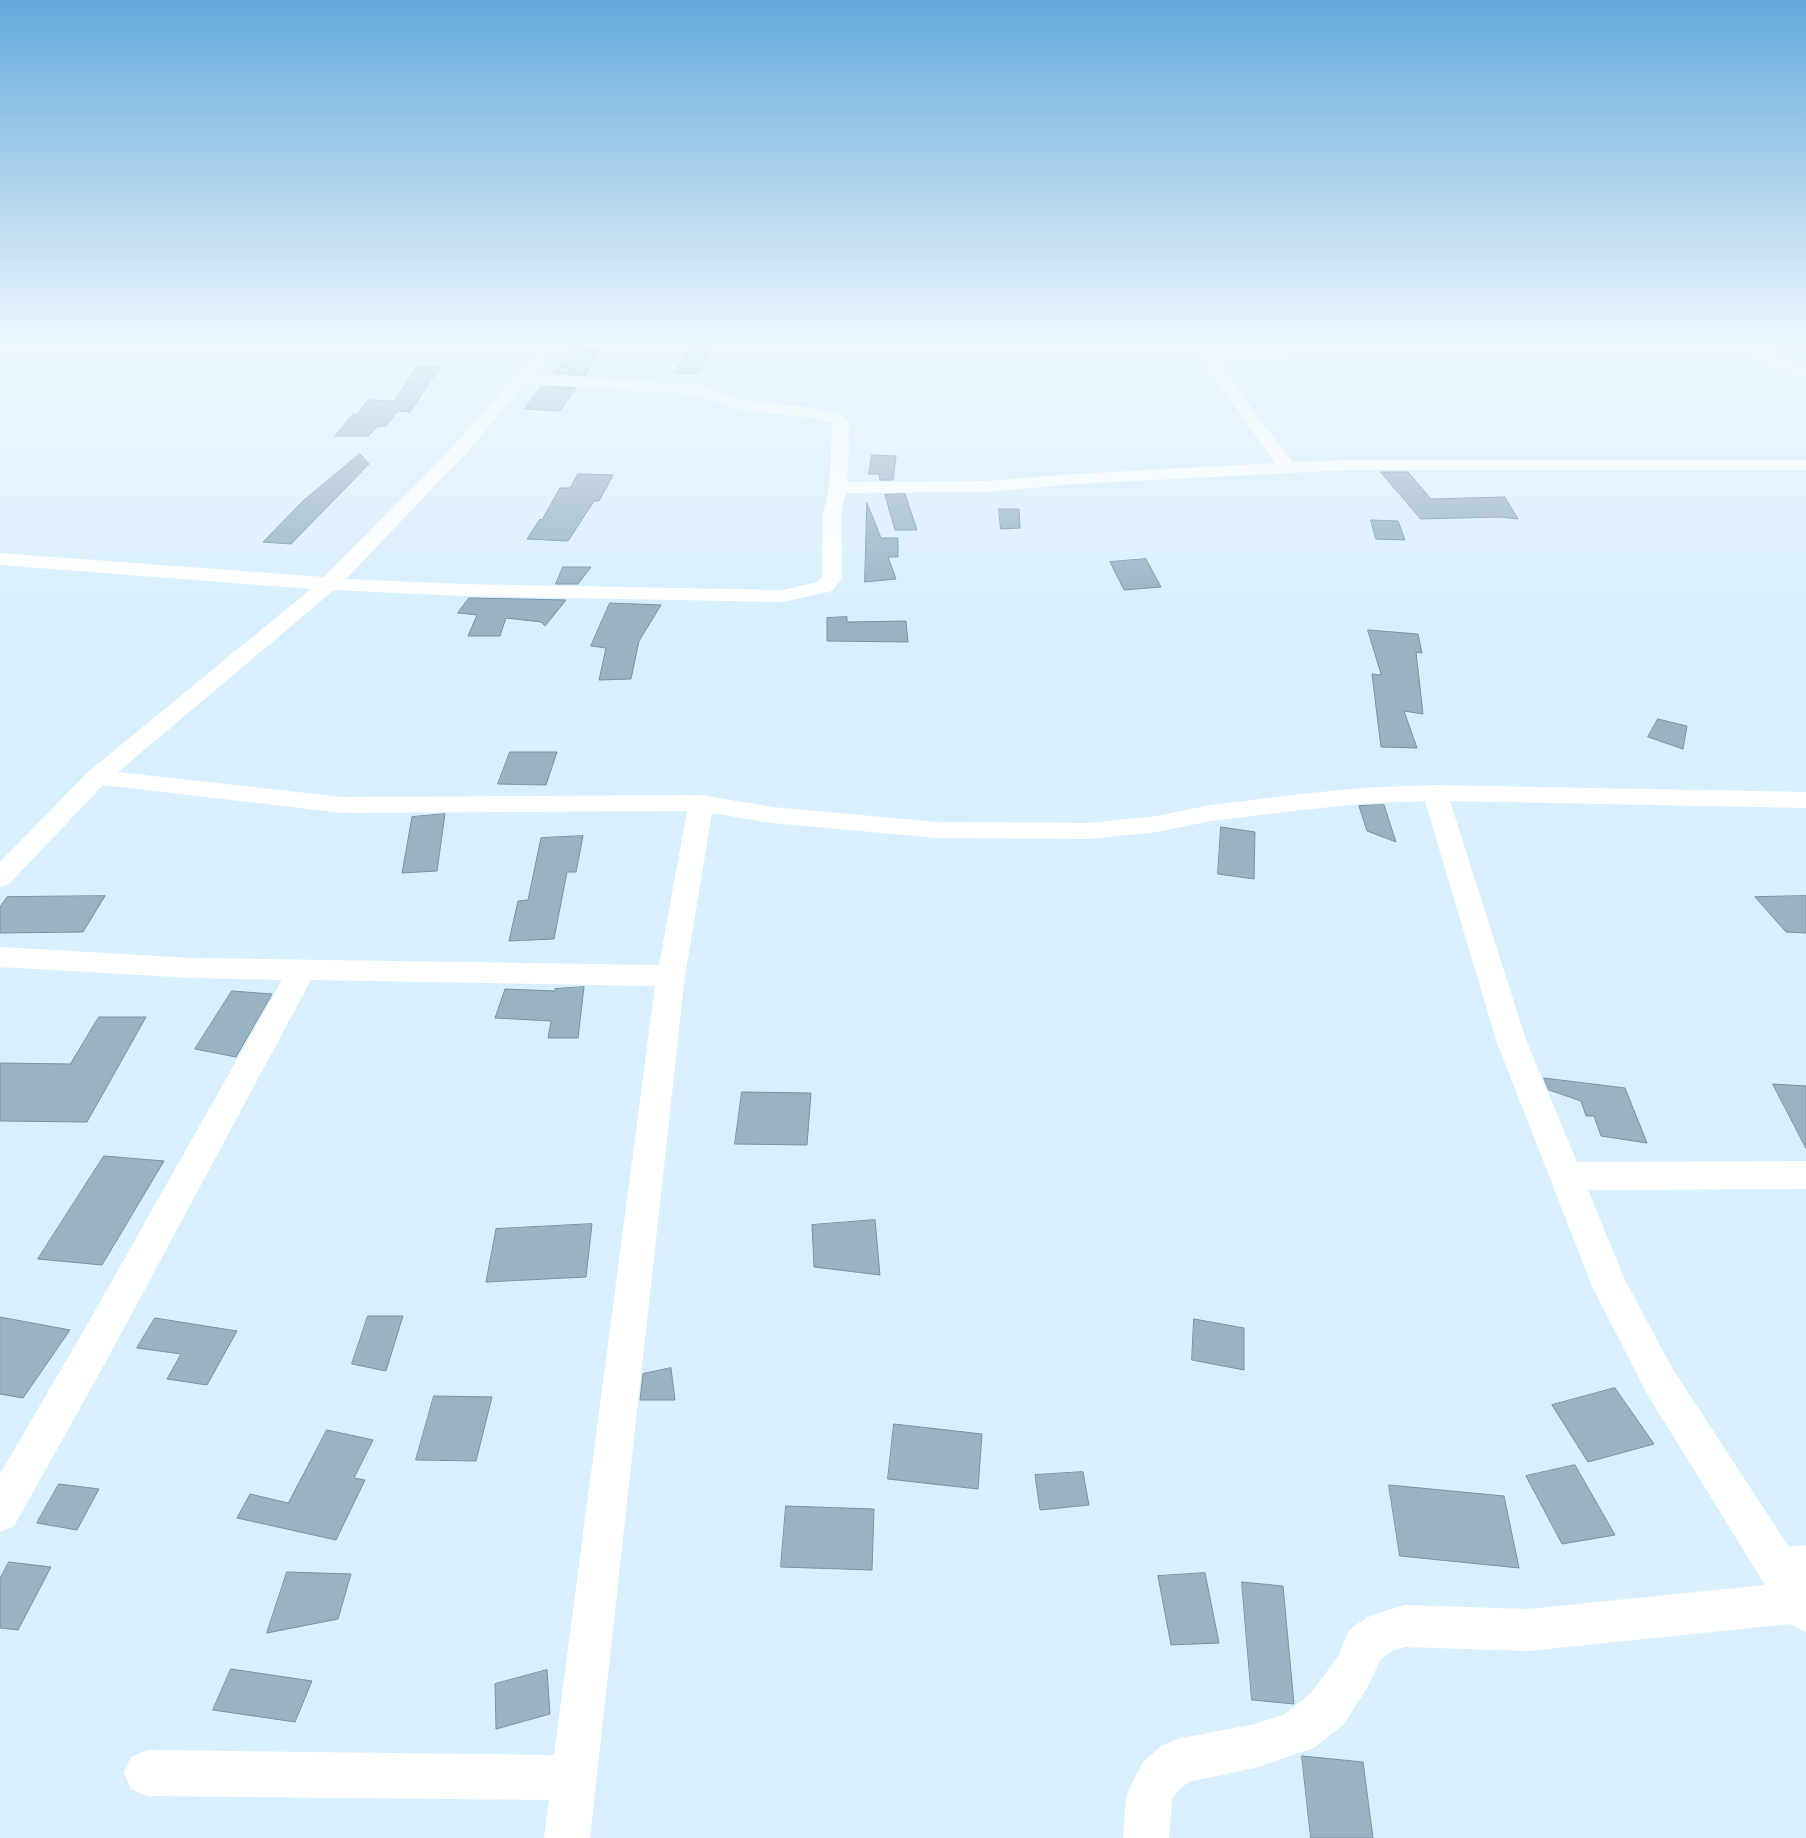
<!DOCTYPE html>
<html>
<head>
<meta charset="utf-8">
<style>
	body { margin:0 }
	canvas { display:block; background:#d9effd }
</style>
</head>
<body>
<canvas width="1806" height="1838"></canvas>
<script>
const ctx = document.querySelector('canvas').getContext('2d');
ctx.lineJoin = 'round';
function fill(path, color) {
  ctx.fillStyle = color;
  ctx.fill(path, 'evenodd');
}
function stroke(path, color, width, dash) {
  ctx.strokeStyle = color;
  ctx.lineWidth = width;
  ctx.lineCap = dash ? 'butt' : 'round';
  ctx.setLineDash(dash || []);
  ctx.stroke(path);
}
const building = new Path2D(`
	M573 349 600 350 585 376 554 373Z
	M688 351 710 352 697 374 675 373Z
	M418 366 440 367 410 412 398 411 386 426H378L368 436H335L353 414 357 415 368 400 394 401Z
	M541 386 576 388 560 411 525 409Z
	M360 454 369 464 291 544 263 542 303 501Z
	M872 455 896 456 893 480H880L879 474H869Z
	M1381 472H1408L1431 499 1505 497 1518 519 1500 517 1421 519Z
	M578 474 613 475 599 501H594L568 541 527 539 540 519 542 520 560 488H570Z
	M905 494 917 530H895L885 495Z
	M867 503 881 538H898V557H888L896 579 865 582Z
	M999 509H1019L1020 528 1001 529Z
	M1371 520 1398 521 1405 540 1376 539Z
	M1146 559 1161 587 1124 590 1110 562Z
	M563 567H591L578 584H556Z
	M469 598 566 600 545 626 541 622 506 618 500 636H468L477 615 458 613Z
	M610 603 661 605 639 641 631 679 599 680 606 648 591 646Z
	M847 617V622L906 621 908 642 827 641V618Z
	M1368 630 1418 634 1422 653 1416 652 1423 714 1404 711 1417 748 1381 747 1372 674 1381 675Z
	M1658 719 1687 726 1683 749 1648 737Z
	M510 752H557L546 785 498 784Z
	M1384 805 1396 842 1367 831 1359 806Z
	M445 814 437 871 402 873 412 817Z
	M1221 827 1255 832 1254 879 1218 874Z
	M583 836 576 872H567L554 939 509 941 518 901 528 900 541 838Z
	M105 896 83 932 0 933V907L7 897Z
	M1806 896V933L1786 932 1755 897Z
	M584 987 578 1038H548L551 1021 495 1018 505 989 555 991V989Z
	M232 991 272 994 236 1057 195 1049Z
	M99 1017H146L87 1122 0 1121V1063L70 1064Z
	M1544 1078 1625 1088 1647 1143 1601 1136 1594 1116H1586L1581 1101 1549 1090Z
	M1773 1084 1806 1086V1148Z
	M742 1092 811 1093 807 1145 735 1144Z
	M104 1156 164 1161 102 1265 38 1259Z
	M875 1220 880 1275 814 1267 812 1225Z
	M592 1224 586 1277 486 1282 496 1229Z
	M368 1316H403L386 1371 352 1364Z
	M0 1317 70 1330 23 1398 0 1394Z
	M155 1318 237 1331 207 1385 167 1379 181 1354 137 1348Z
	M1194 1319 1244 1328V1370L1192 1360Z
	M671 1368 675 1400H640L643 1374Z
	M1615 1388 1654 1444 1588 1462 1552 1405Z
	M434 1396 492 1397 476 1461 416 1460Z
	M894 1424 982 1434 978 1489 888 1479Z
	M327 1430 373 1440 354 1478 365 1480 336 1540 237 1518 250 1494 288 1503Z
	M1575 1465 1615 1535 1562 1544 1526 1476Z
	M1083 1472 1089 1505 1040 1510 1035 1475Z
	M59 1484 99 1489 77 1530 37 1523Z
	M1389 1485 1504 1496 1519 1568 1400 1556Z
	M786 1506 874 1509 872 1570 781 1567Z
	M9 1562 51 1567 18 1630 0 1628V1579Z
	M287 1572 351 1574 338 1619 267 1633Z
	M1205 1573 1219 1643 1171 1645 1158 1576Z
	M1242 1582 1283 1586 1294 1704 1252 1700Z
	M231 1669 312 1681 295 1722 213 1710Z
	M547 1670 550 1714 496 1729 495 1684Z
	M1302 1756 1363 1762 1373 1838H1311Z`);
fill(building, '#99b3c3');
stroke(building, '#7892a1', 1);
fill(new Path2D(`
	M542 347H558L534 374 699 385 744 400 815 408 843 415 849 423 850 432 847 482 987 481 1075 474 1275 463 1193 347H1208L1210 349 1677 347 1675 350 1670 352 1218 359 1256 415 1293 462 1350 460H1806V470H1350L1075 484 987 492 846 493 841 514 842 578 832 591 783 602 463 596 334 590 118 772 343 797 701 795 772 807 937 822 1090 823 1157 816 1211 805 1285 796 1359 788 1435 785 1806 792V808L1450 801 1526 1040 1577 1162 1806 1161V1189L1588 1190 1625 1280 1672 1368 1789 1547 1806 1545V1632L1790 1624 1528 1651 1405 1647 1392 1651 1380 1660 1369 1685 1343 1725 1314 1748 1255 1768 1188 1782 1175 1794 1172 1801 1169 1838H1123L1126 1797 1133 1781 1143 1762 1161 1746 1177 1739 1255 1724 1285 1714 1311 1693 1339 1655 1349 1630 1366 1618 1381 1612 1405 1605 1528 1609 1765 1585 1646 1392 1592 1286 1496 1040 1425 801 1359 804 1285 812 1211 821 1157 832 1090 839 937 838 772 823 712 813 685 976 590 1838H544L549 1800 147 1796 131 1789 124 1773 131 1757 147 1750 554 1755 655 986 311 980 109 1356 14 1526 0 1532V1474L83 1332 282 980 193 978 0 967V947L193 958 659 965 687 811 343 813 103 785 9 884 0 887V862L88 772 311 589 0 565V553L324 577 457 442 515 375ZM525 383 697 395 741 410 814 418 831 423 832 432 829 487 823 514 822 577 818 582 783 590 463 584 346 579 469 450Z
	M1730 347H1752L1806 367V378L1732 350Z`), '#fff');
fill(new Path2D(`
	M1781 347 1806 349V359L1783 350Z`), '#90d6fa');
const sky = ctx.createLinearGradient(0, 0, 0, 605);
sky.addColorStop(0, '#65a9da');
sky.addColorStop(0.57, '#eef8fe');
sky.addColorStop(1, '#eef8fe00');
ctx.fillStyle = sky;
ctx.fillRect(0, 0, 1806, 605);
</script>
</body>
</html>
